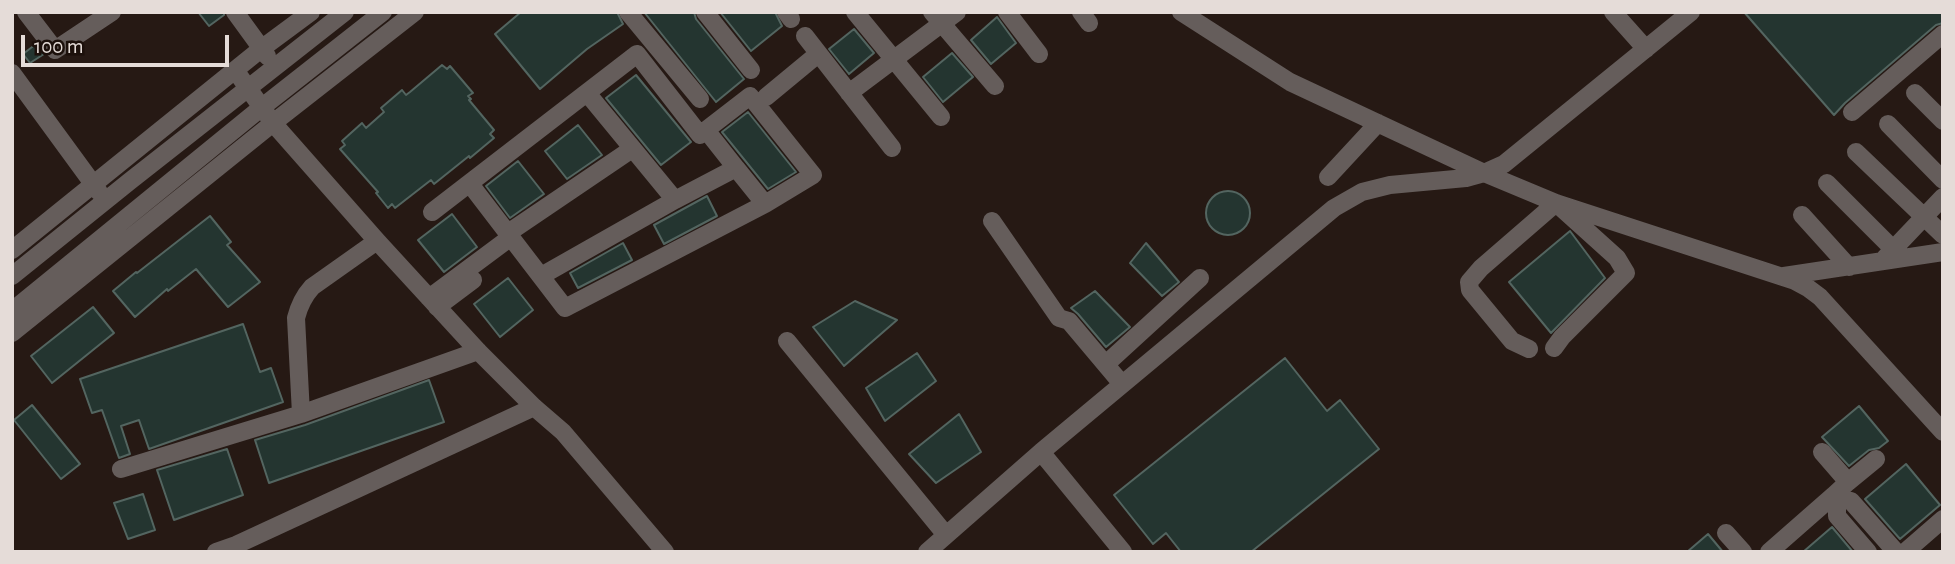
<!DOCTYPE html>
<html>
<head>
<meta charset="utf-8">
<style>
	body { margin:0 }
	#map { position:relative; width:1955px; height:564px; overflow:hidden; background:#261914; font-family:"Alegreya Sans",sans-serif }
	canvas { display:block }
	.frame { position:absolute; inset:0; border:14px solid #e5dcd8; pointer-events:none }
	.scale { position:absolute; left:21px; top:35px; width:208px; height:32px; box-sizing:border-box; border:4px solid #e5dcd8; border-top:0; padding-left:9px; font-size:21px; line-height:24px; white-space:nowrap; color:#e5dcd8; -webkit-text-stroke:5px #1c100b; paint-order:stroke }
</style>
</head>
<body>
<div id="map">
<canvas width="1955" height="564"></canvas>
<div class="frame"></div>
<div class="scale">100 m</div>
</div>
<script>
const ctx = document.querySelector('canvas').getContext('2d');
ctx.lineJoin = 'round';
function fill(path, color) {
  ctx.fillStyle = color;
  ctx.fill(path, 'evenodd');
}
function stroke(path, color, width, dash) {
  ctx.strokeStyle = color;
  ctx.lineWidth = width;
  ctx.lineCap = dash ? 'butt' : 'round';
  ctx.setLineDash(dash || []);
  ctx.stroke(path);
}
const building = new Path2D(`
	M198 12H224V15L209 26Z
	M521 12H617L623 24 587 49 540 89 495 34Z
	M644 12H694L696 19 744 79 716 102Z
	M720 12H775L782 26 751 51Z
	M1744 12H1943V23L1936 25 1845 103 1834 115Z
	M997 17 1016 43 991 64 971 40Z
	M854 29 874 53 849 74 829 49Z
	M36 44 44 54 30 63 23 54Z
	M952 53 973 77 943 102 923 77Z
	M442 65 447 69 450 66 473 93 468 96 471 99 469 100 494 130 490 134 494 138 470 158 469 156 434 184 431 180 395 208 392 204 388 208 376 193 378 192 340 149 345 145 342 141 362 123 366 128 384 112 381 108 402 90 406 95 410 92Z
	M636 75 691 142 661 165 606 98Z
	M748 112 796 172 768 189 722 132Z
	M578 125 602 155 567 179 545 151Z
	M518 161 544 194 510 218 486 186Z
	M1206 213a22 22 0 1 1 44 0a22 22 0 1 1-44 0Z
	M707 196 717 216 664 244 654 225Z
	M452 214 477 247 444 272 418 240Z
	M210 216 231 242 227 245 260 282 228 307 196 269 168 291 167 289 135 317 113 291 136 272 137 273Z
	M1570 231 1605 278 1551 333 1509 282Z
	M623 243 632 260 578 288 570 273Z
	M1146 243 1179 282 1162 296 1130 263Z
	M508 278 533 310 500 337 474 304Z
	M1095 291 1130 327 1106 347 1078 314 1071 308Z
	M855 301 897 320 844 366 813 327Z
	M93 307 114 333 52 383 31 356Z
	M243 324 260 372 271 368 283 402 149 449 139 420 121 426 130 454 119 458 102 410 92 413 80 379Z
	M917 353 936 381 885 421 866 388Z
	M1285 358 1327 411 1340 400 1379 449 1251 552H1181L1166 533 1153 544 1114 495Z
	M429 380 444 422 269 483 255 440 305 425Z
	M32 405 80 464 61 479 14 420Z
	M1859 406 1888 441 1879 448 1869 450 1849 466 1822 437Z
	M959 414 981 452 936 483 909 454Z
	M227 449 243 495 174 520 157 470Z
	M1906 464 1940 505 1900 539 1865 499Z
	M143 494 155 530 128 539 114 503Z
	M1832 527 1853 552H1803Z
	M1708 534 1723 552H1687Z`);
fill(building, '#243530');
stroke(building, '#536560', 2);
stroke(new Path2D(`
	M26 12 55 50 112 12
	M235 12 267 56
	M628 12 700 99
	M705 12 751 70
	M786 12 791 19
	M855 12 941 117
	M932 12 995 86
	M1007 12 1039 54
	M1081 12 1089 23
	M1181 12 1290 82 1484 173 1556 203 1795 281 1808 288 1820 297 1943 432
	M1613 12 1646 49
	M805 36 892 148
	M235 70 273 123 377 241 478 351 534 407 563 432 665 552
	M12 73 99 192
	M587 93 675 200
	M849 93 957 12
	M1915 93 1943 121
	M766 97 818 54
	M1852 112 1943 34
	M1888 124 1943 180
	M1856 152 1943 235
	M1328 177 1378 123
	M1827 183 1893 249
	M470 184 565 308 765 204
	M432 212 637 54 700 135 706 130
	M1802 215 1849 267
	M992 221 1059 318 1069 321 1122 384
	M508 233 632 149
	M12 250 261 49 311 12
	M1885 258 1943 197
	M12 276 130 181 345 12
	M541 276 675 200 736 168 765 204 813 175 750 96 706 130 736 168
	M1784 276 1943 252
	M429 298 511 237
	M437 307 473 280
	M12 311 261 108 383 12
	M12 333 273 123 415 12
	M787 341 946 535
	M1529 349 1512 341 1470 290 1469 282 1481 268 1556 203 1617 258 1626 273 1562 337 1554 348
	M1106 364 1200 278
	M301 414 296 318C299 306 303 297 312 287L377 241
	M1041 452 1123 552
	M1822 452 1848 482 1834 495
	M121 469 301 414 478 351
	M1848 482 1876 459
	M1837 498V516L1868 552
	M1726 533 1743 552
	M216 552 236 545 534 407
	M927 552 1041 452 1334 208 1362 192 1390 185 1466 178 1484 173 1504 164 1691 12
	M1769 552 1834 495 1837 498 1851 501 1896 552
	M1905 552 1943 519`), '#655d5b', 18);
</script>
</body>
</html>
